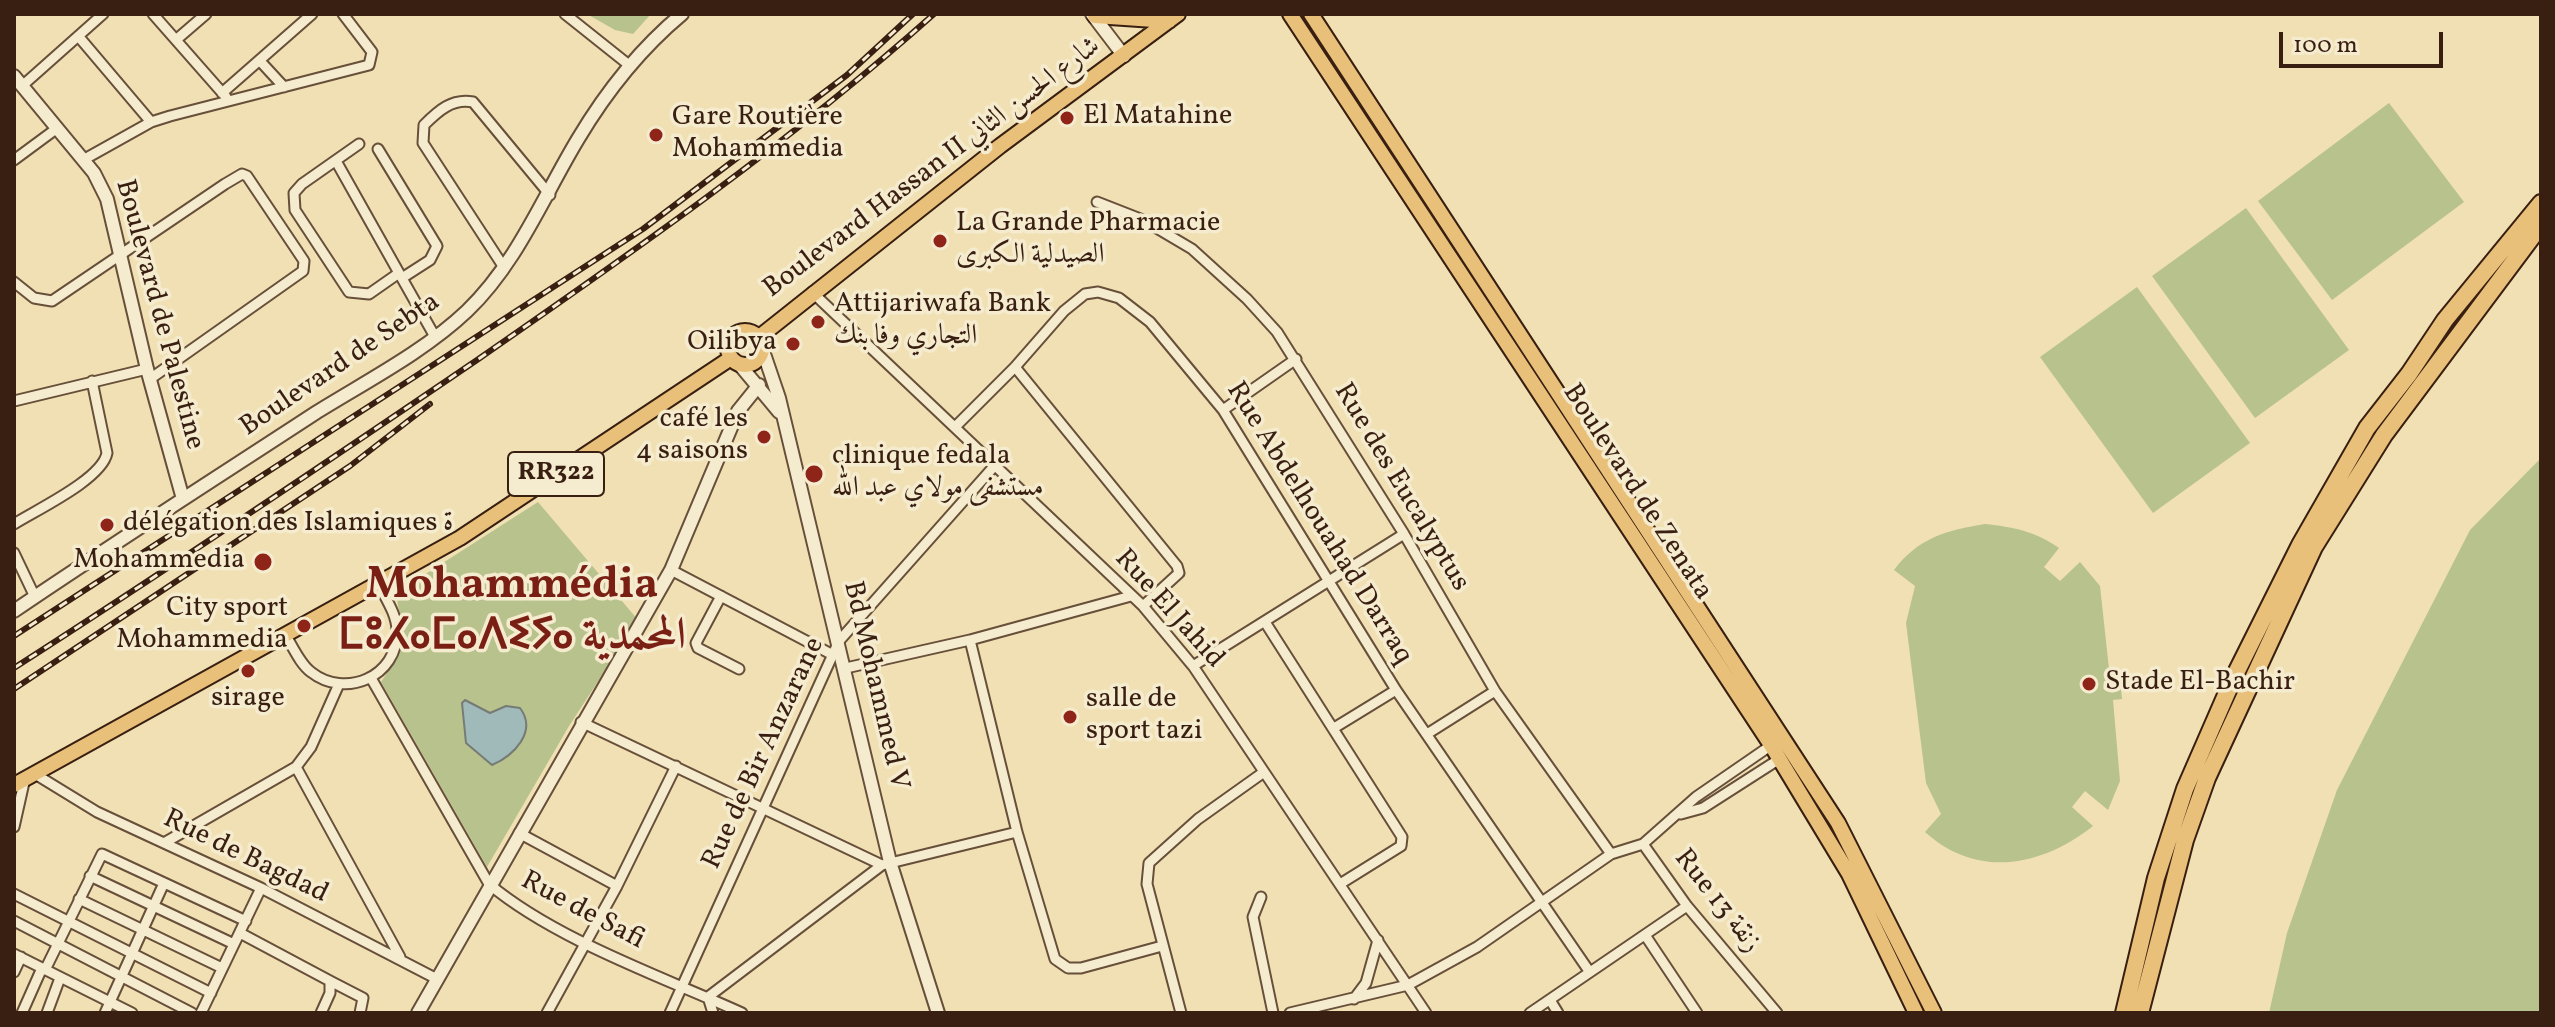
<!DOCTYPE html>
<html>
<head>
<meta charset="utf-8">
<style>
	body { margin:0 }
	#map { position:relative; width:2555px; height:1027px; overflow:hidden; background:#f0e0b3; font-family:Vollkorn,serif }
	canvas { display:block }
	.frame { position:absolute; inset:0; border:16px solid #391f11; pointer-events:none }
	.scale { position:absolute; left:2279px; top:32px; width:164px; height:36px; box-sizing:border-box; border:4px solid #391f11; border-top:0; padding-left:10px; font-size:24px; line-height:28px; white-space:nowrap; color:#391f11; -webkit-text-stroke:6px #f5ebce; paint-order:stroke }
</style>
</head>
<body>
<div id="map">
<canvas width="2555" height="1027"></canvas>
<div class="frame"></div>
<div class="scale">100 m</div>
</div>
<script>
const ctx = document.querySelector('canvas').getContext('2d');
ctx.lineJoin = 'round';
function fill(path, color) {
  ctx.fillStyle = color;
  ctx.fill(path, 'evenodd');
}
function stroke(path, color, width, dash) {
  ctx.strokeStyle = color;
  ctx.lineWidth = width;
  ctx.lineCap = dash ? 'butt' : 'round';
  ctx.setLineDash(dash || []);
  ctx.stroke(path);
}
function write(font, color, halo, rows, align = 'center') {
  ctx.font = font + ' Vollkorn,Amiri,"Noto Sans Tifinagh",serif';
  ctx.lineWidth = 7;
  ctx.setLineDash([]);
  ctx.textBaseline = 'middle';
  ctx.strokeStyle = halo;
  ctx.fillStyle = color;
  for (const [text, x, y, turn = 0] of rows) {
    ctx.save();
    ctx.translate(x, y);
    ctx.rotate((+turn || 0) * Math.PI / 180);
    ctx.textAlign = isNaN(turn) ? turn : align;
    if (halo) ctx.strokeText(text, 0, 0);
    ctx.fillText(text, 0, 0);
    ctx.restore();
  }
}
fill(new Path2D(`
	M587 14H651L633 34 615 30Z
	M2389 103 2464 202 2332 300 2258 201Z
	M2246 208 2349 350 2255 418 2152 276Z
	M2137 287 2250 443 2153 513 2040 357Z
	M2541 458V1013H2269L2287 933 2337 790 2470 530Z
	M538 502 638 620 569 726 487 867 381 682C394 663 405 647 402 622 400 610 395 603 399 591Z
	M1985 524C2013 527 2035 531 2059 548L2044 567 2060 581 2080 562 2100 586 2109 669H2119L2122 699 2113 700 2120 781 2108 810 2085 791 2072 807 2093 826C2041 867 1977 879 1925 832L1941 814 1926 783 1906 623 1915 586 1894 570C1918 538 1947 530 1985 524Z`), '#b8c28d');
const water = new Path2D(`
	M465 700 490 713 506 706 520 708C538 732 513 756 492 765L466 743 462 703Z`);
fill(water, '#9fbab8');
stroke(water, '#767c75', 2);
const minor = new Path2D(`
	M153 14 226 97
	M565 14 629 65
	M79 37 151 122
	M177 39 206 14
	M260 61 284 87
	M22 86 103 14
	M222 93 312 14
	M359 144 302 184 294 193 295 210 349 292 369 294 399 273 434 335
	M378 149 437 246 430 260 402 278
	M14 160 56 129
	M83 160 151 122 170 116 369 65 372 52 343 14
	M336 161 399 273
	M1097 202 1143 220 1192 249 1247 299 1277 332 1404 534 1495 691 1611 854
	M503 266 423 143 424 125C438 111 452 98 473 102L550 195
	M14 282 34 298 52 301 225 184 242 174 247 176 304 261 303 271 150 379
	M812 292 1143 606 1193 666 1426 1013
	M1015 367 1177 566 1179 573 1143 606
	M14 401 147 369
	M1223 410 1296 359
	M955 427 1015 367 1064 311 1085 294 1098 292 1119 298 1150 322 1223 410 1396 690 1589 971
	M14 524C38 509 102 479 107 453L92 381
	M14 553 35 597
	M671 570 833 655
	M721 596 696 643 698 648 739 669
	M1265 622 1402 837 1401 846 1340 884
	M286 636C293 647 300 664 311 672 345 699 398 677 397 631 397 615 386 599 379 585
	M970 640 1017 832 1055 959 1068 968H1081L1162 946
	M1193 666 1404 534
	M846 668 970 640 1131 596
	M371 678 489 884C556 940 663 977 742 1013
	M581 722 882 865 1017 832
	M1334 728 1396 690
	M1427 734 1495 691
	M296 767 400 957
	M35 774 97 812 261 888 437 979
	M1681 814 1703 808 1781 758
	M14 827 25 778
	M519 833 617 886
	M164 843 296 767 311 747 339 684
	M1643 844 1696 797 1773 744
	M90 876 234 944
	M14 894 211 993
	M1261 897 1253 917 1273 1013
	M79 899 222 968
	M14 921 192 1013
	M240 933 330 981V993L321 1013
	M1645 935 1697 1013
	M14 954 132 1013
	M45 970 102 854 246 921
	M14 972 21 957
	M330 981 363 998 360 1013
	M1354 999 1366 983 1378 940
	M1550 1000 1558 1013
	M22 1013 42 968
	M47 1013 60 978
	M105 1013 164 883
	M201 1013 261 888
	M547 1013 617 886 676 766
	M670 1013 839 641 997 463
	M713 1013 708 997 882 865
	M1181 1013 1147 884 1149 863 1198 819 1264 772
	M1290 1013 1408 985 1477 947 1611 854 1643 844 1687 906 1777 1013
	M1530 1013 1687 906`);
const tertiary = new Path2D(`
	M1092 14 1124 56
	M14 76 94 173 107 199 147 369 183 499
	M762 348 779 398 890 862 938 1013
	M739 364 779 412
	M14 611C114 543 216 478 317 412 367 381 425 351 467 311 517 263 543 197 578 139 606 92 640 49 682 14
	M418 1013 671 570 738 411 759 385`);
const primary = new Path2D(`
	M1290 14 1771 745 1849 874 1916 1013
	M1311 14 1838 823 1934 1013
	M1095 16 1169 21
	M728 348a17 17 0 1 1 34 0a17 17 0 1 1-34 0Z
	M758 338 1000 146 1178 14
	M14 785 460 538 731 358`);
const trunk = new Path2D(`
	M2124 1013 2156 878 2185 789 2233 679 2300 545 2367 428 2409 374 2445 320 2541 203
	M2140 1013 2185 840 2207 778 2314 547 2384 435 2541 225`);
stroke(minor, '#674f3a', 13);
stroke(tertiary, '#674f3a', 16);
stroke(primary, '#391f11', 18);
stroke(trunk, '#391f11', 20);
stroke(minor, '#f5ebce', 9);
stroke(tertiary, '#f5ebce', 12);
stroke(primary, '#e8c07a', 14);
stroke(trunk, '#e8c07a', 16);
const rail = new Path2D(`
	M14 636 643 229 847 75 913 14
	M14 668C170 568 324 464 477 360 637 249 788 144 934 14
	M14 689 350 466 430 404`);
stroke(rail, '#391f11', 6);
stroke(rail, '#f5ebce', 3, [9]);
for (const [x, y, r, color] of [
	[1067,118,8,"#8f2418"],
	[656,135,8,"#8f2418"],
	[940,241,8,"#8f2418"],
	[818,322,8,"#8f2418"],
	[793,344,8,"#8f2418"],
	[764,437,8,"#8f2418"],
	[814,474,10,"#8f2418"],
	[107,525,8,"#8f2418"],
	[263,562,10,"#8f2418"],
	[304,626,8,"#8f2418"],
	[248,671,8,"#8f2418"],
	[2089,684,8,"#8f2418"],
	[1070,717,8,"#8f2418"]
]) {
  const dot = new Path2D();
  dot.arc(x, y, r, 0, 2 * Math.PI);
  ctx.fillStyle = color;
  ctx.fill(dot);
  stroke(dot, '#f5ebce', 3);
}
for (const [x, y, w] of [
	[556,474,96]
]) {
  const box = new Path2D();
  box.roundRect(x - w / 2, y - 22, w, 44, 6);
  ctx.fillStyle = '#f5ebce';
  ctx.fill(box);
  stroke(box, '#391f11', 2);
}
write('bold 26px', '#391f11', null, [
	["RR322",556,474]
]);
write('28px', '#391f11', '#f5ebce', [
	["El Matahine",1083,118],
	["Gare Routière",672,119],
	["Mohammedia",672,151],
	["La Grande Pharmacie",956,225],
	["الصيدلية الكبرى",956,257],
	["Attijariwafa Bank",834,306],
	["التجاري وفا بنك",834,338],
	["Oilibya",777,344,"right"],
	["café les",748,421,"right"],
	["4 saisons",748,453,"right"],
	["clinique fedala",832,458],
	["مستشفى مولاي عبد الله",832,490],
	["délégation des Islamiques ة",123,525],
	["Mohammedia",245,562,"right"],
	["City sport",288,610,"right"],
	["Mohammedia",288,642,"right"],
	["Stade El-Bachir",2105,684],
	["sirage",248,700,"center"],
	["salle de",1086,701],
	["sport tazi",1086,733]
], 'left');
write('28px', '#391f11', '#f5ebce', [
	["Boulevard Hassan II شارع الحسن الثاني",933,169,-37],
	["Boulevard de Palestine",158,315,75],
	["Boulevard de Sebta",341,366,-34],
	["Rue des Eucalyptus",1400,488,59],
	["Boulevard de Zenata",1636,493,57],
	["Rue Abdelhouahad Darraq",1318,524,58],
	["Rue El Jahid",1168,610,48],
	["Bd Mohammed V",874,686,77],
	["Rue de Bir Anzarane",765,754,-65],
	["Rue de Bagdad",245,858,26],
	["Rue 13 زنقة",1716,902,52],
	["Rue de Safi",582,912,28]
]);
write('bold 44px', '#7a1f14', '#f5ebce', [
	["Mohammédia",512,589],
	["ⵎⵓⵃⴰⵎⴰⴷⵉⵢⴰ المحمدية",512,640]
]);
</script>
</body>
</html>
